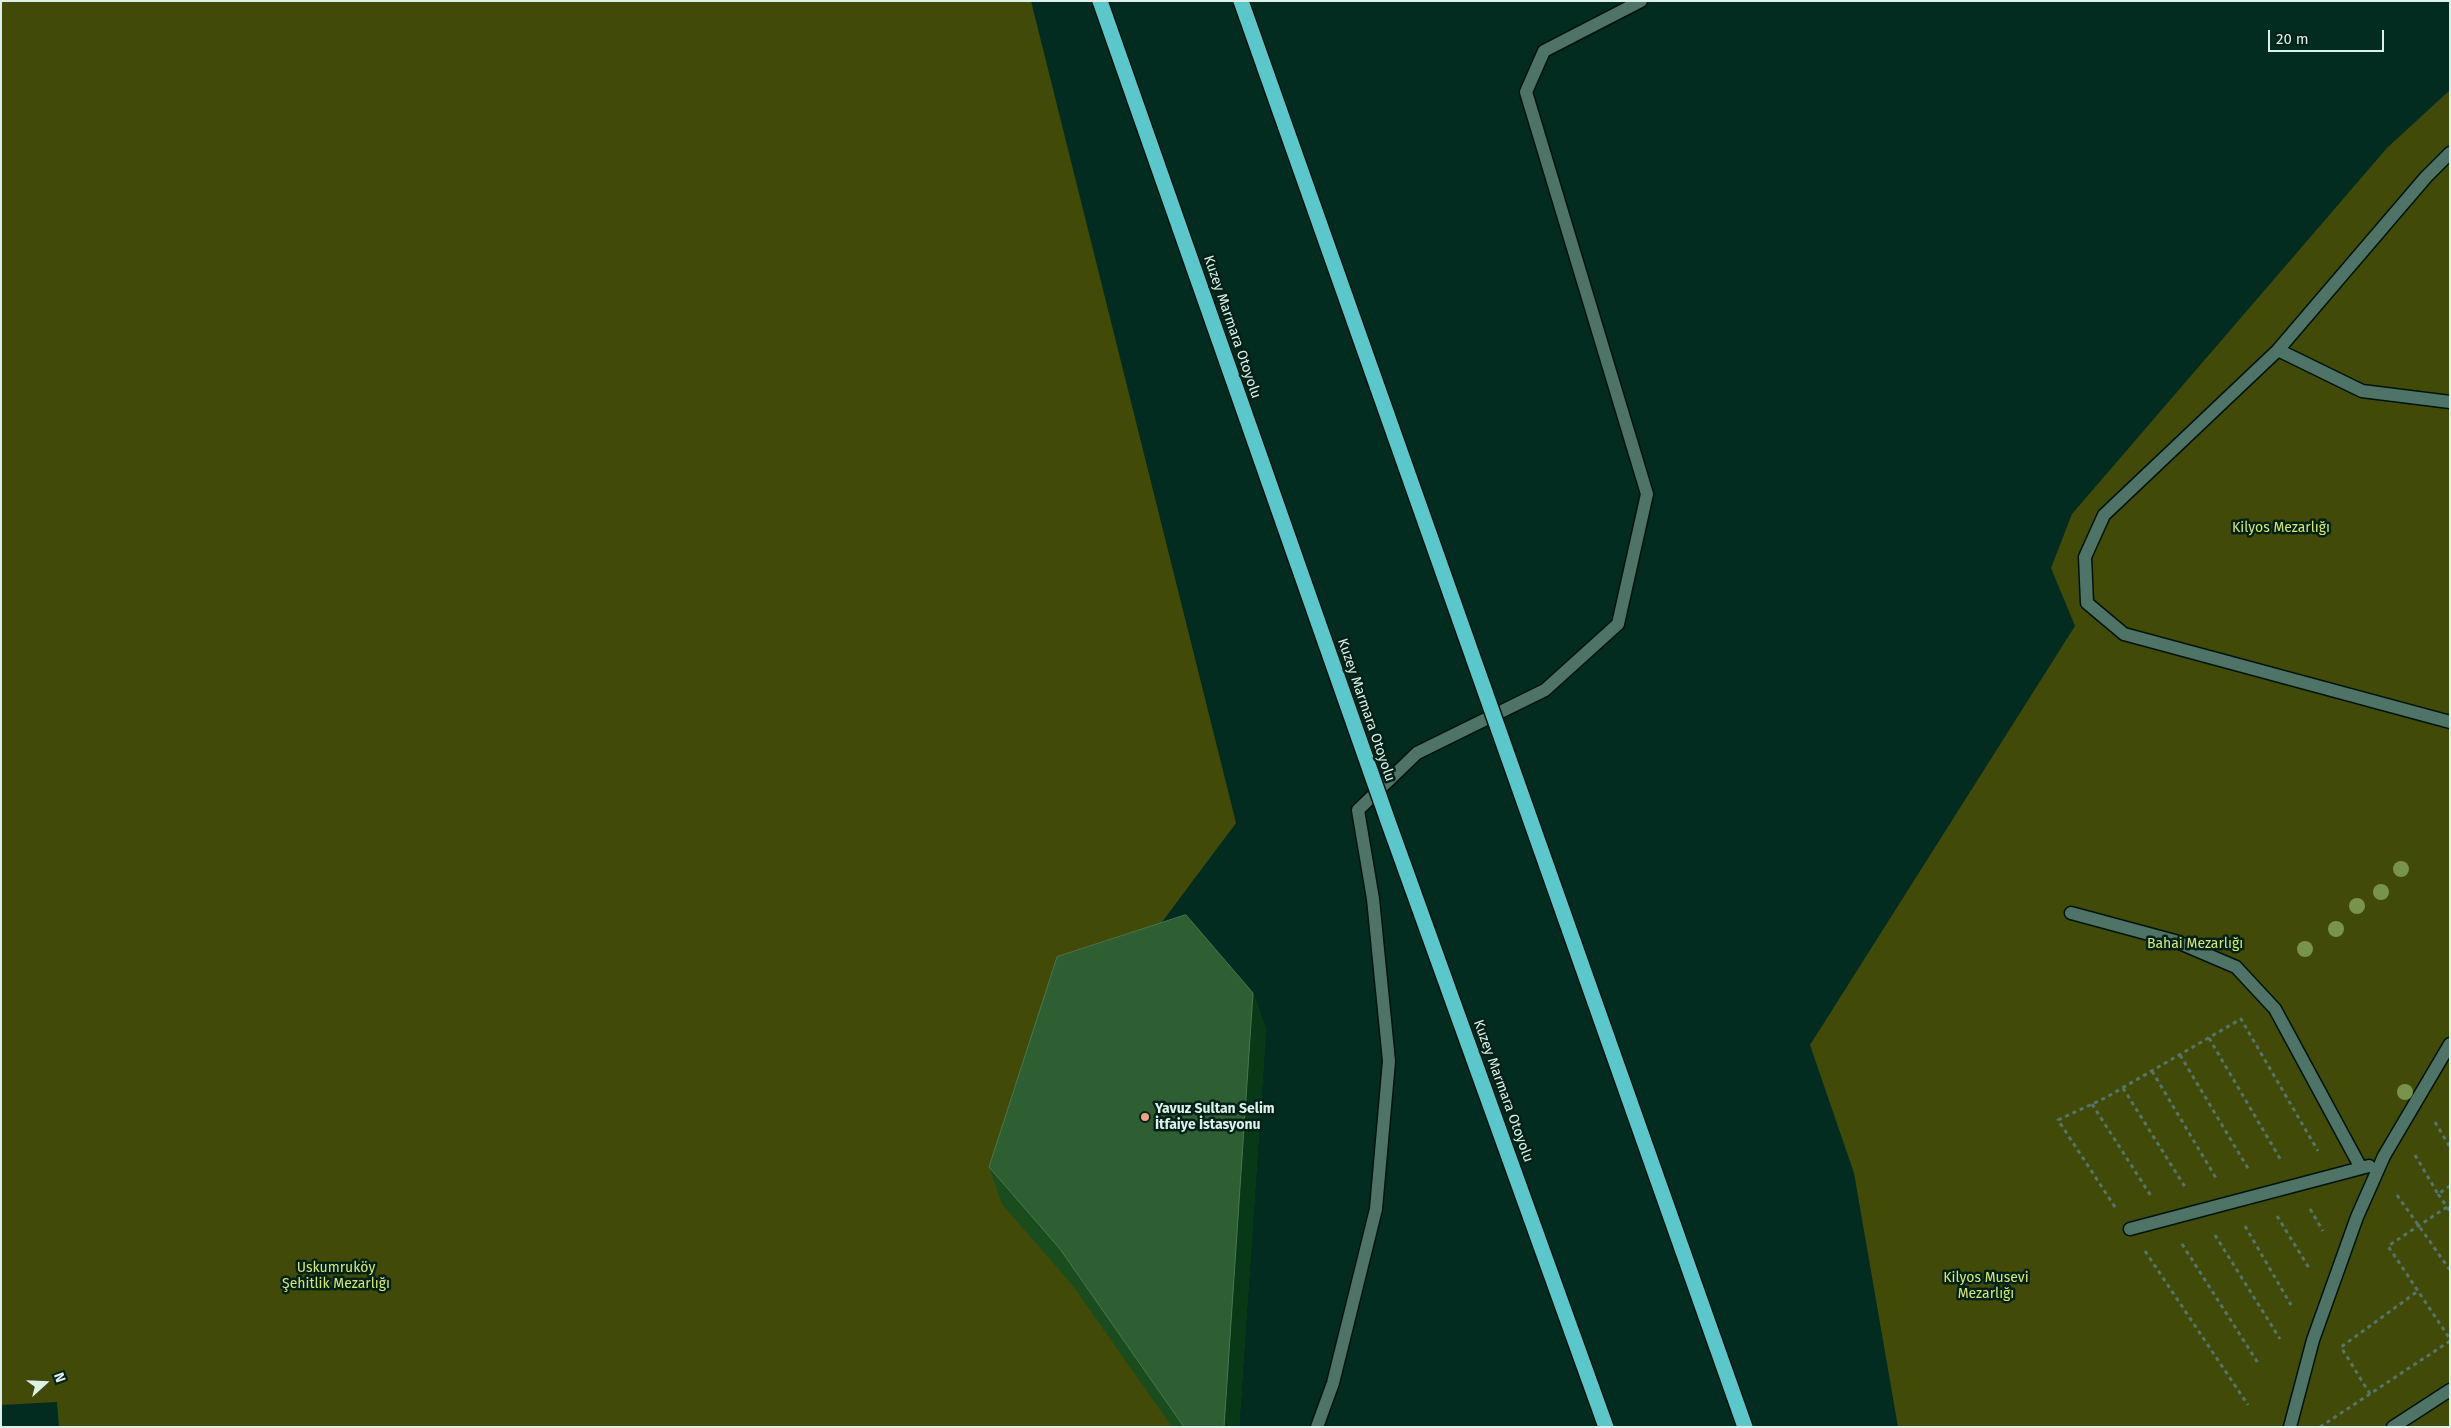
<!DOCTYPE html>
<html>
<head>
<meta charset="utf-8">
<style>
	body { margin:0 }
	#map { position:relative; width:2451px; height:1428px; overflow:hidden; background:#032c21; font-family:"Fira Sans",sans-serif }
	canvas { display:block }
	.frame { position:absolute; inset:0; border:2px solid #dcf1e9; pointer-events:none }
	.north { position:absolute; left:20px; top:1358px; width:50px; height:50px; -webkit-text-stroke:4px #042118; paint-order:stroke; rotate:70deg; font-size:14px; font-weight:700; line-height:20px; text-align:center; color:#dcf1e9 }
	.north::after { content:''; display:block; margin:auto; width:18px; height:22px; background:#dcf1e9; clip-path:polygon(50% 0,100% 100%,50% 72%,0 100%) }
	.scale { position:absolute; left:2268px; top:30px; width:116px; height:22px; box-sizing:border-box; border:2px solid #dcf1e9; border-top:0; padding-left:6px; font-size:15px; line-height:18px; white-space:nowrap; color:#dcf1e9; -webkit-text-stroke:4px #042118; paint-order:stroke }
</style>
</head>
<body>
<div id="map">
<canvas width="2451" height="1428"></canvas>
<div class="frame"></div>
<div class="north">N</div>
<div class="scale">20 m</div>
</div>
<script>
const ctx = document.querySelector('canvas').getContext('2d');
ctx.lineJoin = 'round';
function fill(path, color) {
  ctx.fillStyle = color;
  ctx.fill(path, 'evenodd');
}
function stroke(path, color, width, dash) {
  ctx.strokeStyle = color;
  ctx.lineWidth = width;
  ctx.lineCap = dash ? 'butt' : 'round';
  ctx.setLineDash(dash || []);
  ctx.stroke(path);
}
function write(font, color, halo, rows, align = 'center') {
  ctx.font = font + ' "Fira Sans",sans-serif';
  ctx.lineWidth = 5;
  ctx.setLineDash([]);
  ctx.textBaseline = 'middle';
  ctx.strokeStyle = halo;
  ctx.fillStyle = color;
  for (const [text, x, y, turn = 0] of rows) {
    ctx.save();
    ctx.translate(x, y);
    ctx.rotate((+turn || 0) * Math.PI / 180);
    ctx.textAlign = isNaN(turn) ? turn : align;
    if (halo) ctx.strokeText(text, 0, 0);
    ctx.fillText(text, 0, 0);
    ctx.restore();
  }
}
fill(new Path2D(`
	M1 1H1031L1236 823 1014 1120 1204 1427H59L57 1402 1 1405Z
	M2450 90V1427H1898L1854 1173 1810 1045 2075 626 2051 568 2072 514 2387 148Z`), '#424a07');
const lane = new Path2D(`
	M2450 153 2426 177 2278 350 2362 391 2450 402
	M2278 350 2104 515 2085 557 2087 603 2124 634 2450 722
	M2071 913 2175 941 2236 967 2275 1009 2361 1168
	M2130 1229 2369 1166
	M1317 1427 1333 1383 1376 1209 1389 1061 1373 899 1358 810 1417 753 1545 690 1618 624 1647 494 1526 92 1544 51 1641 1
	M2290 1427 2313 1340 2357 1217 2384 1156 2450 1044
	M2393 1427 2450 1390`);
stroke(lane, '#00130b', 15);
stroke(new Path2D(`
	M2209 1038 2282 1162
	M2180 1055 2249 1170
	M2152 1071 2216 1178
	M2123 1088 2185 1187
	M2092 1104 2151 1196
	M2435 1122 2450 1147
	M2415 1155 2438 1194 2450 1186
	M2438 1194 2450 1211
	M2397 1195 2450 1270
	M2115 1207 2058 1120 2105 1098 2241 1019 2318 1151
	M2447 1207 2388 1246 2450 1339
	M2310 1209 2323 1231
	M2277 1216 2309 1268
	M2245 1226 2291 1305
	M2215 1235 2280 1339
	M2182 1244 2258 1363
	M2145 1251 2248 1405
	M2370 1394 2341 1347 2418 1291
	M2320 1427 2450 1341`), '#53756b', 3, [4, 4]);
stroke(lane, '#4d7466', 12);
const highwayBridge = new Path2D(`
	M1100 1 1389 824 1606 1427
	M1241 1 1745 1427`);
stroke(highwayBridge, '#00130b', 18, []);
stroke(highwayBridge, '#5ac7ca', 15);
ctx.fillStyle = '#77944a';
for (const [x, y] of [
	[2401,869],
	[2381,892],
	[2357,906],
	[2336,929],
	[2305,949],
	[2405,1092]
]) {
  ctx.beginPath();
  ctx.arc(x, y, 8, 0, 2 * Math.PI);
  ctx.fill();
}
fill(new Path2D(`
	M1253 993 1266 1029 1239 1427H1172L1073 1286 1002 1204 989 1167Z`), '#194d1d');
fill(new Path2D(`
	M1253 993 1266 1029 1239 1427H1224Z`), '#073916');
const building = new Path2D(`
	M1186 915 1253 993 1224 1427H1184L1060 1249 989 1167 1057 957Z`);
fill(building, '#2e5f33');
stroke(building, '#497650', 1);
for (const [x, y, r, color] of [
	[1145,1117,5,"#f49e86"]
]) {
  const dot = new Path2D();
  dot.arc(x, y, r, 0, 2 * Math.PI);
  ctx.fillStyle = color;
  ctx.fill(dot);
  stroke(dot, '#042118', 2);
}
write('14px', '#dcf1e9', '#042118', [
	["Kuzey Marmara Otoyolu",1232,327,71],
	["Kuzey Marmara Otoyolu",1366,710,71],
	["Kuzey Marmara Otoyolu",1503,1091,70]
]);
write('14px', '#d6e96c', '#042118', [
	["Kilyos Mezarlığı",2281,528],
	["Bahai Mezarlığı",2195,944],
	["Uskumruköy",336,1268],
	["Şehitlik Mezarlığı",336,1284],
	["Kilyos Musevi",1986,1278],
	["Mezarlığı",1986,1294]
]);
write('bold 14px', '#dcf1e9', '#042118', [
	["Yavuz Sultan Selim",1155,1109],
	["İtfaiye İstasyonu",1155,1125]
], 'left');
</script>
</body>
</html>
